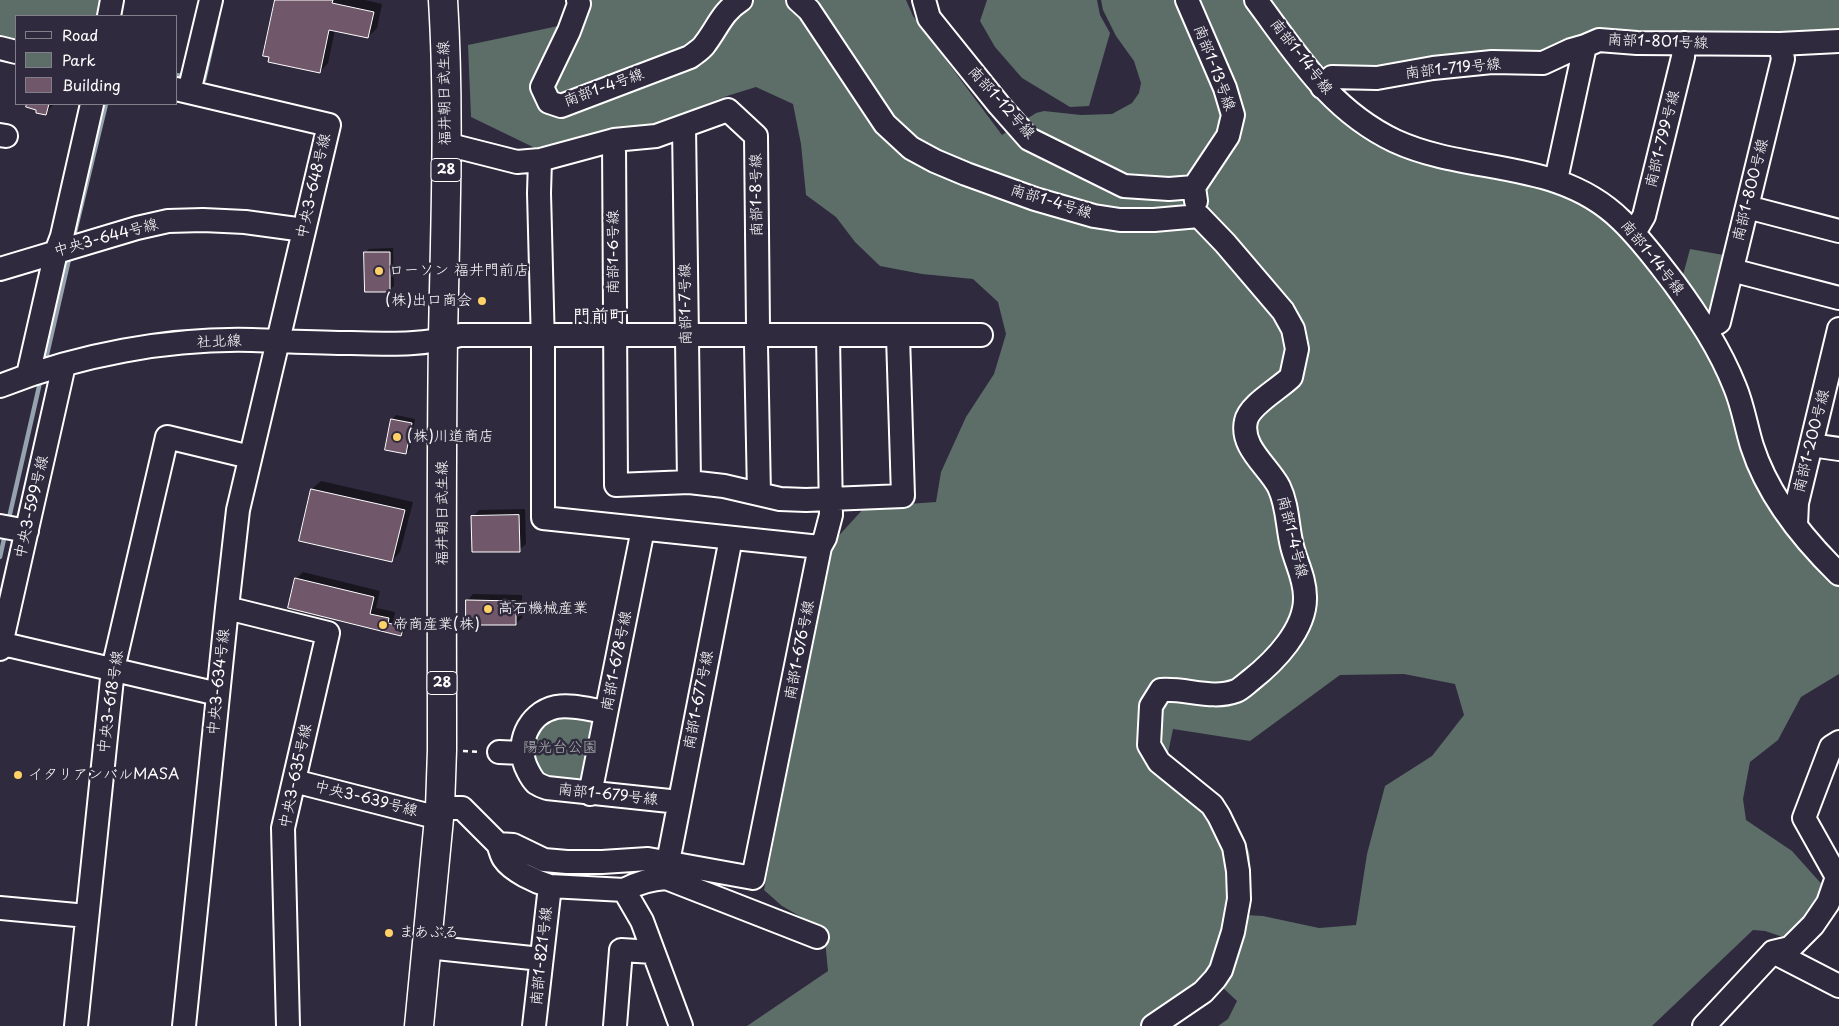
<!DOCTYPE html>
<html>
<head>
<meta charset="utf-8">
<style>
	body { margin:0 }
	#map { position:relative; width:1839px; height:1026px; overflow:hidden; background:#2f2a3d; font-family:"Playpen Sans",sans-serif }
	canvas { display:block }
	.legend { position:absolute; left:15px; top:15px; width:162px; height:90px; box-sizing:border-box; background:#2f2a3d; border:1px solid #827f8b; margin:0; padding:6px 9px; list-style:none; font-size:15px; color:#fff }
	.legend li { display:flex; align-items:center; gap:10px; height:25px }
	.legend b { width:25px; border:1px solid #827f8b }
</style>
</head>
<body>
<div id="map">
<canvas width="1839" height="1026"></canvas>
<ul class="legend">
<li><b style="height:6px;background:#2f2a3d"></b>Road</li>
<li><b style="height:14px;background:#5c6e67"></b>Park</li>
<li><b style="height:14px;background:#70586a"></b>Building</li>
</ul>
</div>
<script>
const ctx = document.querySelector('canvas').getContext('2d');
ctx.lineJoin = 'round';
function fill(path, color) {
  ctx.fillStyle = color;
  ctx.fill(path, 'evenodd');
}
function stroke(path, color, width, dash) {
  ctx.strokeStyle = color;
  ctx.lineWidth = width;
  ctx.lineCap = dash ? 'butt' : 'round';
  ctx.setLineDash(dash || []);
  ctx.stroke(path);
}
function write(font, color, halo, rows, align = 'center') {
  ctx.font = font + ' "Playpen Sans","Klee One",sans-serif';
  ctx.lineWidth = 5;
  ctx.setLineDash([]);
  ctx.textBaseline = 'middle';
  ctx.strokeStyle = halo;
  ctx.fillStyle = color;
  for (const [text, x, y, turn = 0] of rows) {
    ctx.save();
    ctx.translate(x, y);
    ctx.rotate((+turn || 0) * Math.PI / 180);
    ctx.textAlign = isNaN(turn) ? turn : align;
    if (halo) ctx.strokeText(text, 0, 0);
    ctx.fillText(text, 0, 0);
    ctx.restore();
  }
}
fill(new Path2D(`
	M0 0H105L102 16H16V44L0 40Z
	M588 0H906L913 16 1002 135 1036 113 1044 111 1081 115 1112 114 1132 103 1139 93 1141 83 1134 61 1116 36 1103 10 1101 0H1839V34L1742 35 1544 56 1380 70 1339 69 1321 67 1304 81 1312 91 1337 115 1509 178 1562 193 1609 222 1643 257 1707 350 1729 397 1839 583V674L1801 697 1778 740 1750 762 1743 799 1746 820 1792 851 1826 889 1789 939 1765 931 1753 930 1652 1026H1218L1228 1019 1237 1001 1220 985 1165 1026H747L828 971 824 930 782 906 764 890 833 542 865 507 936 502 941 472 966 417 994 374 1006 334 998 302 973 279 922 274 880 266 855 242 836 217 806 195 801 144 793 104 756 87 727 96 653 125 608 129 535 148 471 117 468 45 563 25ZM1404 674 1455 684 1464 715 1432 756 1385 786 1367 854 1356 925 1319 928 1263 916 1246 915C1246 903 1245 890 1247 878 1251 857 1254 851 1236 835L1167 758 1173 729 1250 741 1340 675Z
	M987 0H1097L1100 15 1110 33 1089 106 1070 107 1022 78 995 47 980 21Z
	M1690 249 1729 256 1715 308 1709 310 1683 275Z
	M569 713 597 722 585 784 549 783 528 752 537 725Z`), '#5c6e67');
fill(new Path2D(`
	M277 0H365L382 4 377 28 368 37 335 30 328 63 320 72Z
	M28 104H54L45 114 38 109 27 106Z
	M393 248 394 286 389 290 365 253 369 249Z
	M396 415 415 419 410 449 406 453 392 420Z
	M321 481 413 502 400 552 392 561 300 540 312 489Z
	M525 509 526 544 519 550 473 517 479 510Z
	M303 572 380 591 376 608 395 612 394 617 406 620 405 622 409 623 408 628 401 635 296 579Z
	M473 594 522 595V618L515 624 467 601Z`), '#0007');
stroke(new Path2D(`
	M176 75 182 76
	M200 80H204L217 23
	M74 236 106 104
	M45 363 69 259
	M9 518 41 378
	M0 557 4 539`), '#94a3ad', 4.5);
const building = new Path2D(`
	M275 0H333L332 3 374 12 368 38 329 30 320 73 268 62 269 57 263 56Z
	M27 104H49L46 115 36 113V110L26 107Z
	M364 252H390V292H365Z
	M391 419 412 423 406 454 385 450Z
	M311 489 405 510 392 562 299 541Z
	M519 515 520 552H472L471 516Z
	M295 578 374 597 370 614 389 618 388 623 400 626V628L403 629 401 636 288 608Z
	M466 600 516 601V625H466Z`);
fill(building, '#70586a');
stroke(building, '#fff', 1);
const minor = new Path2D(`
	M578 0 579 4 569 31 542 87 549 102 561 106 690 57C695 53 702 49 705 44 718 27 722 12 741 0
	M798 0 809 10 885 124 911 148 935 161 966 174 1035 199 1094 216 1120 220H1154L1199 216
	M924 0 929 18 999 105 1029 139 1124 186 1169 189 1194 187
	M1187 0 1225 88 1233 115 1228 136 1194 187 1196 201
	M1256 0C1297 55 1330 110 1395 141 1469 175 1558 158 1621 220 1641 239 1657 261 1674 283 1698 316 1720 349 1735 387 1743 406 1746 427 1752 446 1768 496 1802 538 1839 574
	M109 16 112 0
	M0 48 16 52
	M1322 87 1332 77 1377 78 1433 68 1492 62 1543 63 1571 50 1585 46
	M176 89 329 125 238 510 227 608 184 1026
	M189 92 211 0
	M684 126 689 482
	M0 135 6 136
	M614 140 616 485 689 482 724 486 780 499 806 500 903 496 898 336
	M446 144 517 162 540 160 614 140 656 136 728 110 756 136 758 327 756 345 759 494
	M1556 180 1585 46 1599 40 1637 43 1780 44 1839 41
	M1747 207 1839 231
	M1634 233 1644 216 1683 57 1684 43
	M0 269 137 228 168 221 203 220 245 222 304 230
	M1743 273 1839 298
	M1706 329 1719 322 1783 59 1780 44
	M28 375 56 252 62 236 92 104
	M0 386C77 355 169 338 252 340 285 341 318 343 351 343 390 344 422 346 460 335H981
	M1811 445 1839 449
	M1796 525 1797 503 1839 329
	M0 526 27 531
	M820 547 825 538 831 515 828 336
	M227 608 328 633 283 828 288 1026
	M0 645 12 646 218 694
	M0 649 64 365
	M606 712C591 710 572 704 556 707 528 713 514 745 528 771 530 775 533 780 536 783 539 785 544 787 547 788L679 802
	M499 752 522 753
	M294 781 439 818
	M590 794 643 529
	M440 808H462L498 844 513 845 544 860 567 862H602L648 859 753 878 820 547 543 518V345L539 193 540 160
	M498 844C500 848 501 855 504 859 512 871 536 882 550 886L624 890 642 921 681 1026
	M668 862 731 538
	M624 890C637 883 651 879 666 878L817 937
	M0 908 87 916
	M427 947 541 959
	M1773 952 1839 986
	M76 1026 113 669 167 437 250 457
	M534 1026 550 886
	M615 1026 621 950 653 952
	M1153 1026 1203 992 1215 979 1221 970 1233 932 1239 899 1238 871 1234 847 1219 816 1212 805 1159 762 1149 745 1151 706 1161 690C1186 688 1212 700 1236 691 1241 689 1247 683 1251 680 1275 661 1306 629 1305 597 1305 578 1296 563 1292 546 1287 526 1288 506 1279 487 1268 466 1240 447 1246 421 1249 405 1279 389 1291 377L1297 349 1293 329 1283 311 1225 243 1199 216
	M1704 1026 1773 952 1790 948 1813 925 1828 903 1837 877 1804 818 1831 747 1839 742`);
const major = new Path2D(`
	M419 1026 440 808 442 750C442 613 441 476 443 339 445 226 450 113 443 0`);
stroke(minor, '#fff', 26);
stroke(major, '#fff', 31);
stroke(new Path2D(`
	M463 751 480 752`), '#fff', 2.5, [5, 4]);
stroke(minor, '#2f2a3d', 22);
stroke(major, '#2f2a3d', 28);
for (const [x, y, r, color] of [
	[379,271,5,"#ffd166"],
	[482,301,5,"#ffd166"],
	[397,437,5,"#ffd166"],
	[488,609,5,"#ffd166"],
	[383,625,5,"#ffd166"],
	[18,775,5,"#ffd166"],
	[389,933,5,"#ffd166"]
]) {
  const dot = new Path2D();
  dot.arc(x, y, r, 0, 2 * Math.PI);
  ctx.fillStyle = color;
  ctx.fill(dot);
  stroke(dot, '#2f2a3d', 2);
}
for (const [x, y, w] of [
	[446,170,30],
	[442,683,30]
]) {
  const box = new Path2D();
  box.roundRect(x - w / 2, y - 11.5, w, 23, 4);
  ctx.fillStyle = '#2f2a3d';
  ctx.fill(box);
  stroke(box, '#fff', 1);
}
write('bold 14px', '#fff', null, [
	["28",446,170],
	["28",442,683]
]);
write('15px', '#fff', '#2f2a3d', [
	["南部1-801号線",1658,42,2],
	["南部1-14号線",1301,57,52],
	["南部1-13号線",1214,68,69],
	["南部1-719号線",1453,69,-6],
	["南部1-4号線",604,88,-20],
	["福井朝日武生線",445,93,-91],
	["南部1-12号線",1001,103,48],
	["南部1-799号線",1663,139,-76],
	["中央3-648号線",314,186,-77],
	["南部1-800号線",1751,190,-76],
	["南部1-8号線",757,195,-91],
	["南部1-4号線",1051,202,17],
	["中央3-644号線",106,238,-15],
	["南部1-6号線",614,252,-90],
	["南部1-14号線",1652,258,51],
	["南部1-7号線",686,304,-91],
	["社北線",219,342,-2],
	["南部1-200号線",1812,441,-76],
	["中央3-599号線",32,507,-77],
	["福井朝日武生線",443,513,-90],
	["南部1-4号線",1292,537,76],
	["南部1-676号線",800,650,-79],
	["南部1-678号線",617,661,-79],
	["中央3-634号線",219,682,-84],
	["南部1-677号線",699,700,-79],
	["中央3-618号線",111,702,-82],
	["中央3-635号線",296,776,-78],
	["南部1-679号線",608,795,6],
	["中央3-639号線",366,799,14],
	["南部1-821号線",542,956,-84]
]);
write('15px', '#fff', '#2f2a3d', [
	["ローソン 福井門前店",389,271],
	["(株)出口商会",472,301,"right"],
	["(株)川道商店",407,437],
	["高石機械産業",498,609],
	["帝商産業(株)",393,625],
	["イタリアンバルMASA",28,775],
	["まあぶる",399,933]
], 'left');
write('15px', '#aeb6b3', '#2f2a3d', [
	["陽光台公園",560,748]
]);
write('bold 18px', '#fff', '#2f2a3d', [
	["門前町",600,317]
]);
</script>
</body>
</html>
